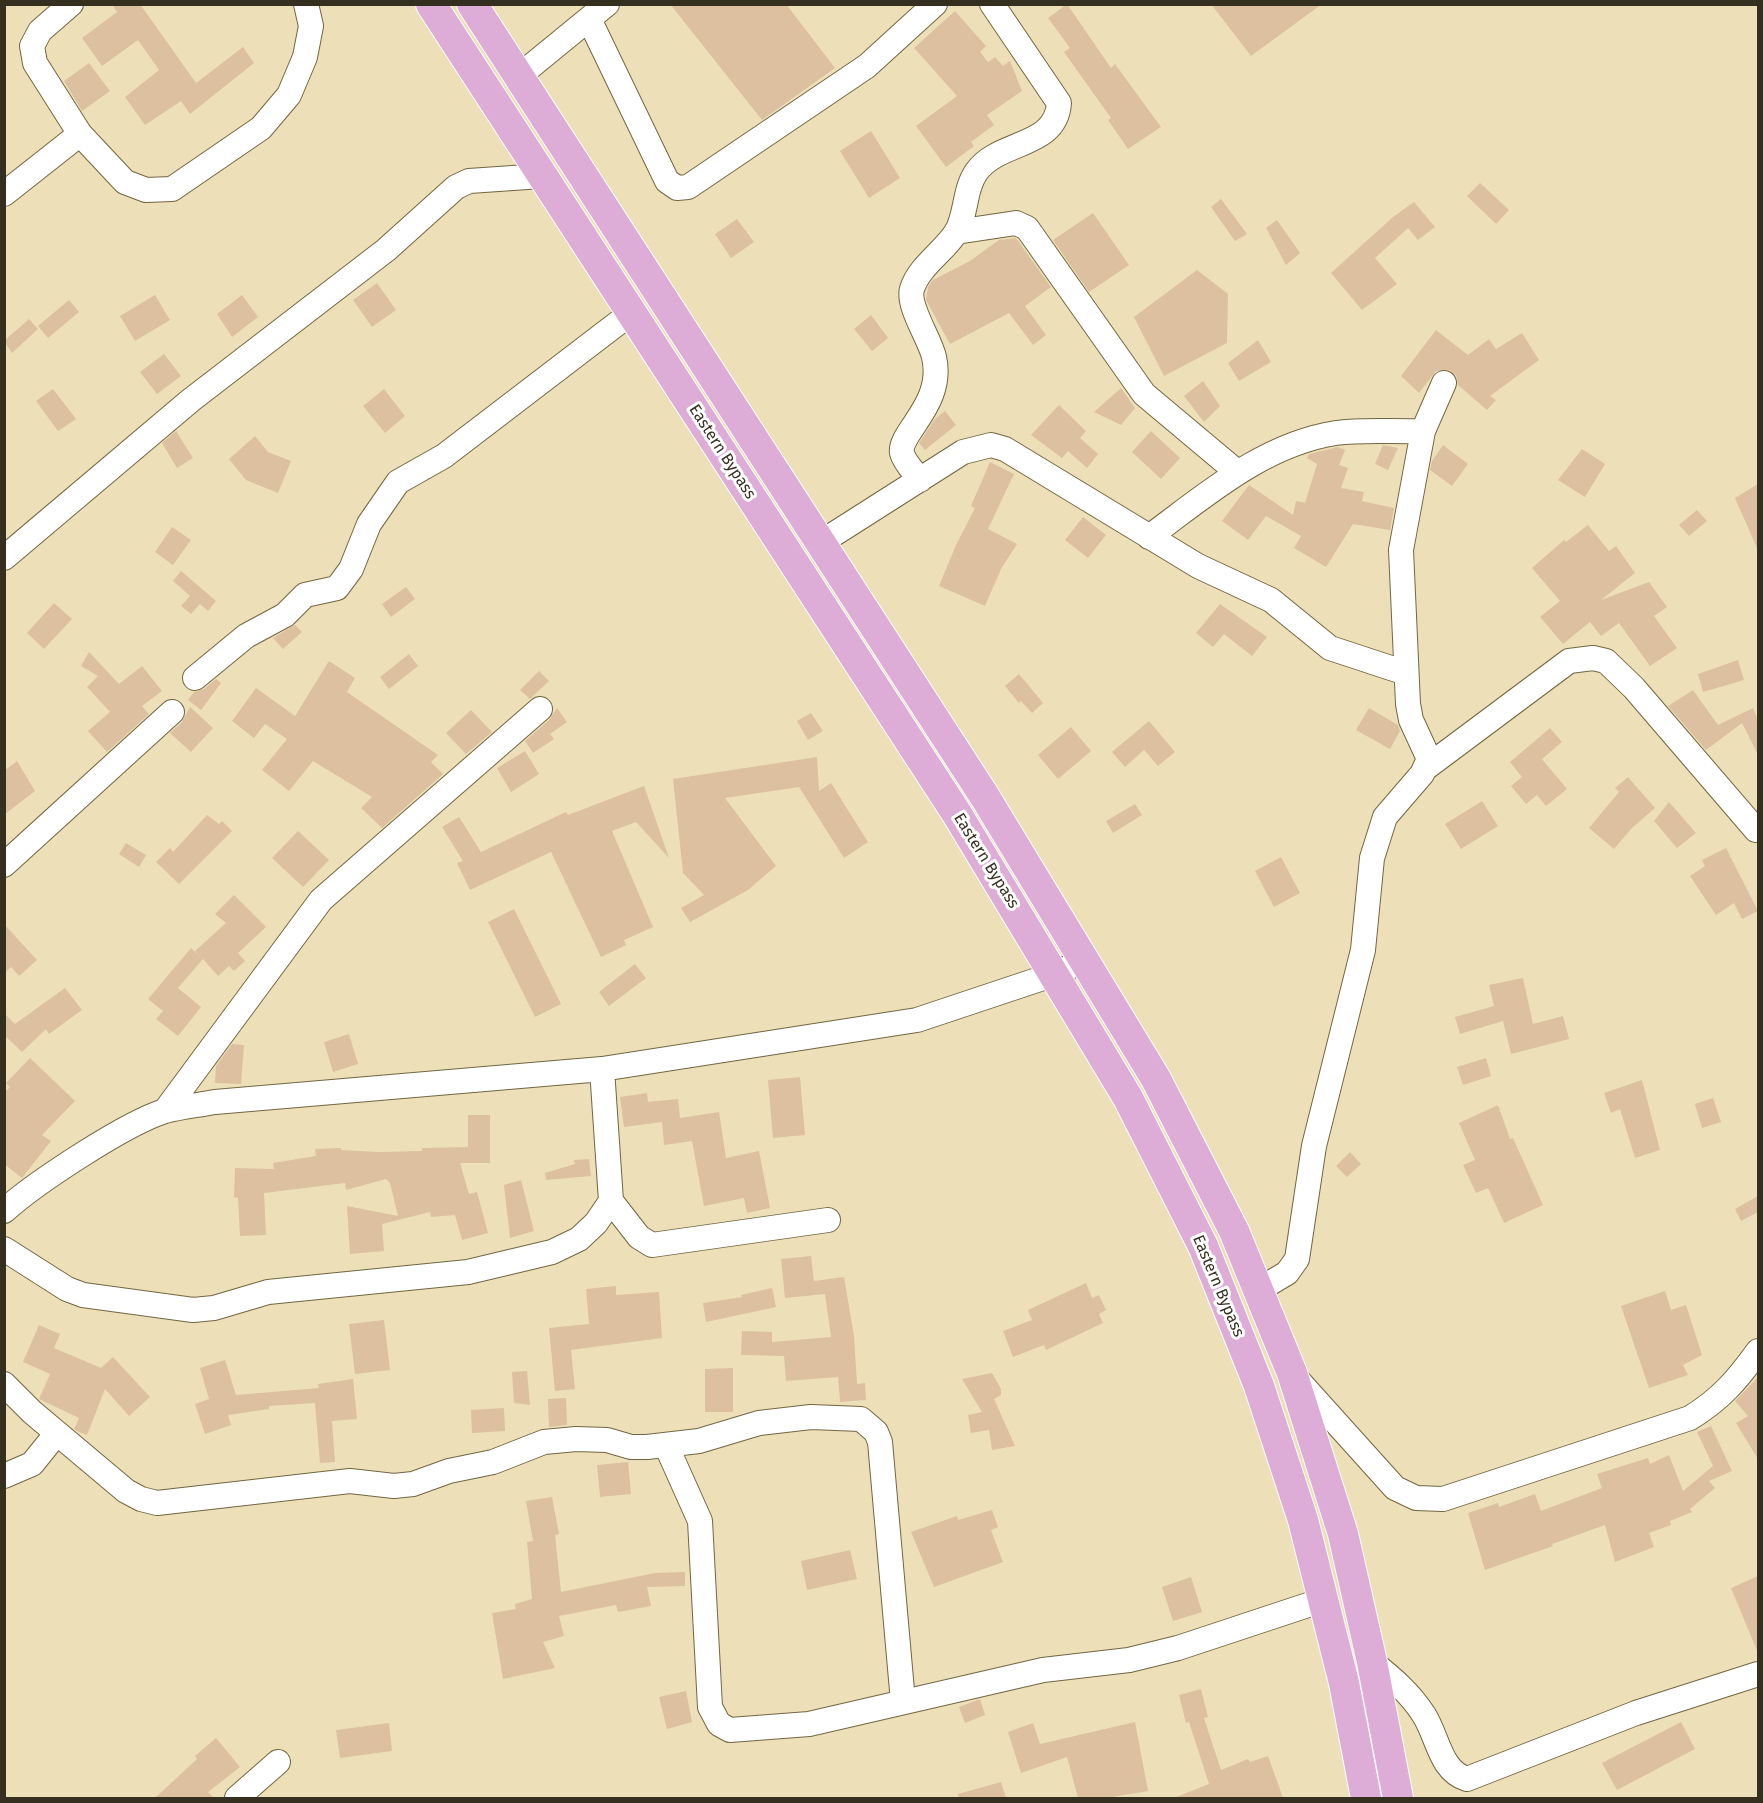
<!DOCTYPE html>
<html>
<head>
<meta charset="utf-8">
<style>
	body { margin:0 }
	#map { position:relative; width:1763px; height:1803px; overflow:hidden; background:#ede0b8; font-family:"Fira Sans",sans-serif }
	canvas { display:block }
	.frame { position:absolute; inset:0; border:6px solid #342f1f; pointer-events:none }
</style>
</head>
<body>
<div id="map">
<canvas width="1763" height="1803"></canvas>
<div class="frame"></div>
</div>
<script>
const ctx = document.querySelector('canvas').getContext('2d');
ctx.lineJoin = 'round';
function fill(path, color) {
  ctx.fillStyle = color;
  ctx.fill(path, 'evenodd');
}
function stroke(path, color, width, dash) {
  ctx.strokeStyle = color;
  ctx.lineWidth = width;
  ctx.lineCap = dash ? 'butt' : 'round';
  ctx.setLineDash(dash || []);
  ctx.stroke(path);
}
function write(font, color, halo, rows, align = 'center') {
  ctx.font = font + ' "Fira Sans",sans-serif';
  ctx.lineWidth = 6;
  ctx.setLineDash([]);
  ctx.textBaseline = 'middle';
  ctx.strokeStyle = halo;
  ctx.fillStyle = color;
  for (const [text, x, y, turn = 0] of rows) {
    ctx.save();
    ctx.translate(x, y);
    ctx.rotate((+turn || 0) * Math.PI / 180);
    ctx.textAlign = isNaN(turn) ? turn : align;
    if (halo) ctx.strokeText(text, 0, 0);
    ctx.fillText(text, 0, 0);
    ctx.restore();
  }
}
fill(new Path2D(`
	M112 4H140L196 83 243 47 254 63 190 114 181 101 145 125 125 97 159 70 138 40 102 66 82 38 117 12Z
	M670 4H786L835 68 762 120Z
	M1067 4 1111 68 1115 64 1161 127 1128 149 1108 120 1111 118 1064 52 1070 48 1048 18Z
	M1211 4H1322L1251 56Z
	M955 11 986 46 980 52 988 62 995 57 1003 66 1010 61 1022 91 987 115 994 125 971 142 974 146 946 167 916 126 957 96 914 48Z
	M89 63 110 91 82 111 64 81Z
	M871 131 900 178 869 198 840 151Z
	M1480 183 1509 210 1496 224 1467 196Z
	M1221 199 1247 234 1235 241 1211 207Z
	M1414 202 1435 227 1418 240 1408 228 1375 258 1397 284 1362 310 1331 273 1393 217Z
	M1093 213 1129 265 1089 292 1053 240Z
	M737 219 754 242 731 258 715 234Z
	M1277 220 1300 253 1286 265 1266 228Z
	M1016 238 1051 287 1025 306 1046 335 1033 345 1009 313 950 344 926 300 928 287 933 280 970 261 999 240Z
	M1197 270 1228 294 1227 343 1164 376 1134 317Z
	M377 283 396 310 372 327 353 300Z
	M155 295 170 320 135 341 120 316Z
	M242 295 258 317 232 337 217 314Z
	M69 300 79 312 48 338 38 326Z
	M871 315 888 338 872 351 854 329Z
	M29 319 38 329 12 353 4 341Z
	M1436 330 1468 355 1489 339 1496 349 1522 333 1539 360 1490 396 1496 400 1487 410 1458 385 1456 375 1449 370 1436 371 1419 393 1401 376Z
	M1258 340 1271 362 1239 381 1228 363Z
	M164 354 181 376 157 394 140 372Z
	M1203 381 1220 406 1204 422 1184 396Z
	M1121 388 1135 408 1121 425 1094 412Z
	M53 389 76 419 58 431 36 401Z
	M384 389 405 416 385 433 363 406Z
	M1059 405 1086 431 1080 438 1098 454 1087 468 1068 451 1062 458 1031 435Z
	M945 411 956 425 925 450 919 443 935 419Z
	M176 431 193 458 177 468 162 443Z
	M1151 431 1180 458 1161 479 1132 452Z
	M255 436 268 452 291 461 278 493 246 480 229 459Z
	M1383 445 1398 448 1388 470 1375 464Z
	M1443 445 1468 464 1452 486 1430 470 1432 461Z
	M1338 447 1345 450 1339 465 1348 468 1341 488 1364 492 1362 501 1394 508 1390 530 1353 524 1326 567 1294 548 1301 536 1266 516 1248 540 1222 521 1249 485 1293 515 1296 501 1305 503 1317 464 1307 458 1309 454Z
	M1582 449 1605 464 1585 497 1558 480Z
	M990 462 1014 474 988 529 1017 544 1001 569 985 606 939 586 956 545 975 508 971 506Z
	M1758 484V547L1757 548 1735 498Z
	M1697 510 1707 521 1689 536 1679 525Z
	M1083 517 1106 535 1088 558 1065 540Z
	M1588 525 1609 551 1616 546 1635 573 1601 600 1649 582 1667 607 1654 616 1677 648 1650 666 1619 623 1601 636 1590 622 1563 644 1540 617 1560 601 1532 568 1564 540 1566 542Z
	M172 527 191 540 173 565 155 552Z
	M181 571 216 601 208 611 200 604 191 614 181 606 190 596 173 581Z
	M406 587 415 599 391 617 382 604Z
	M54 603 72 619 44 649 27 633Z
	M1220 604 1267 637 1252 656 1224 634 1213 647 1196 633Z
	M295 625 302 632 283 649 273 638Z
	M89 652 119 684 142 666 162 691 142 706 149 714 107 752 88 731 110 712 87 687 98 676 81 666Z
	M409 654 418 666 389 689 380 677Z
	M1738 660 1744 680 1703 692 1698 674Z
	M329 661 355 678 347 692 438 755 431 762 443 774 382 828 361 808 372 797 313 761 289 791 262 770 287 739 265 724 254 738 232 721 256 688 295 716Z
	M539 671 549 681 530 699 520 690Z
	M1019 674 1043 703 1032 713 1021 701 1019 703 1005 686Z
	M216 679 221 683 201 710 188 700 194 692 204 689Z
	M1693 690 1718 725 1753 708 1758 720V755L1742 723 1706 750 1668 706Z
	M190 707 213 728 191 752 170 733 182 722Z
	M557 708 567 722 550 734 554 739 533 753 525 741 549 720Z
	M1369 708 1398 725 1400 731 1390 749 1356 730Z
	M471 710 492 732 466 754 446 733Z
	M811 713 823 731 808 740 797 721Z
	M1149 721 1175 752 1158 766 1144 750 1125 767 1112 752Z
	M1071 727 1091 751 1058 779 1038 755Z
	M1550 728 1562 742 1542 759 1567 789 1546 806 1537 795 1526 804 1511 786 1522 777 1510 762Z
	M525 751 539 774 511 792 497 768Z
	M817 757 819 791 831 783 868 842 844 858 799 787 725 798 776 866 748 890 690 922 681 908 704 895 683 873 673 779Z
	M17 761 35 791 4 815V771Z
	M1628 777 1655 808 1632 828 1614 849 1589 828 1619 792 1615 788Z
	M644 786 669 858 636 822 612 831 653 927 624 940 626 945 601 957 551 852 470 890 457 863 463 861 442 827 459 817 481 852 566 812 568 815Z
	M1482 801 1498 826 1461 849 1445 824Z
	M1669 802 1696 833 1677 848 1654 821Z
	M1135 804 1142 815 1113 833 1106 821Z
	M207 815 219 824 222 821 232 831 179 884 156 862 170 848 173 852Z
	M298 831 329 860 303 887 272 858Z
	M126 843 146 855 139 867 119 854Z
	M1726 848 1758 911 1742 919 1734 903 1716 915 1690 876 1705 866 1702 860Z
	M1281 857 1300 893 1274 907 1255 871Z
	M234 895 266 927 238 953 245 961 234 971 229 966 218 976 203 959 178 988 201 1007 178 1036 156 1019 163 1011 148 999 191 948 202 958 195 951 226 923 215 914Z
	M514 909 561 1004 535 1017 488 922Z
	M4 924 37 960 19 976 11 967 4 974Z
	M635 964 646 978 609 1006 599 992Z
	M1523 978 1533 1024 1563 1016 1569 1039 1511 1054 1503 1021 1460 1034 1455 1017 1494 1006 1489 985Z
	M65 988 82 1010 49 1034 46 1029 22 1052 4 1035V1013L15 1024Z
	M349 1034 358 1064 333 1072 324 1042Z
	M232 1044 244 1045 241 1084 215 1083 216 1066Z
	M30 1058 75 1101 42 1135 51 1141 22 1178 4 1164V1093L10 1087 6 1083Z
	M1486 1058 1491 1076 1463 1085 1457 1067Z
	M800 1077 805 1135 773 1138 768 1080Z
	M1642 1080 1660 1150 1635 1158 1620 1109 1611 1113 1604 1093Z
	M647 1093 648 1102 678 1099 680 1118 719 1112 726 1158 759 1151 770 1208 747 1213 744 1198 704 1206 692 1141 664 1145 662 1122 624 1127 620 1097Z
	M1713 1098 1721 1122 1702 1128 1695 1104Z
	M1498 1105 1510 1139 1513 1138 1543 1205 1504 1223 1488 1188 1476 1193 1463 1165 1475 1160 1459 1123Z
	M468 1115H490V1163H460L469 1194 477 1192 488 1233 462 1240 455 1215 431 1217 430 1212 382 1224 384 1251 350 1254 347 1206 398 1216 390 1183 386 1179 346 1190 345 1183 264 1193 266 1235 240 1236 238 1198 234 1197 235 1168 274 1169 273 1163 316 1156 315 1149 341 1148V1150L377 1152 422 1151V1148L468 1147Z
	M1350 1152 1361 1164 1347 1177 1336 1166Z
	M589 1159 591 1176 546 1180 545 1173 575 1164 574 1160Z
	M521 1180 534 1231 510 1238 504 1185Z
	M1758 1196V1212L1741 1221 1735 1209Z
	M811 1256 814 1281 844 1277 854 1336 857 1384 865 1383 866 1400 840 1402 838 1377 786 1381 784 1356 741 1355 742 1331 772 1332V1342L831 1337 825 1294 785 1298 781 1259Z
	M1086 1283 1092 1298 1099 1295 1106 1310 1099 1314 1103 1323 1046 1350 1044 1345 1013 1357 1003 1331 1032 1320 1028 1310Z
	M616 1286V1295L659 1292 662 1338 571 1350 575 1389 555 1391 549 1328 589 1324 586 1289Z
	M772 1288 776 1307 706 1322 703 1303 742 1297 741 1295Z
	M1665 1291 1671 1310 1686 1305 1702 1355 1683 1365 1688 1375 1649 1388 1621 1306Z
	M384 1320 390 1370 355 1374 349 1324Z
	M39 1325 60 1334 54 1348 101 1368 113 1357 150 1397 129 1416 105 1389 87 1435 77 1431 74 1429 79 1418 39 1399 50 1374 23 1362Z
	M225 1360 236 1395 319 1388 318 1384 353 1379 357 1419 332 1421 335 1462 320 1463 315 1403 269 1406V1409L228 1415 231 1425 205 1434 195 1404 209 1399 200 1368Z
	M733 1368V1412H705V1369Z
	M527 1371 530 1405 514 1403 512 1372Z
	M992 1373 1001 1389V1395L994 1399 1015 1446 992 1450 989 1430 971 1433 968 1415 982 1412 962 1379Z
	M1758 1377V1459L1736 1423 1748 1416 1735 1401Z
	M566 1398 567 1425 549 1427 548 1399Z
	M504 1408 505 1431 472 1433 471 1410Z
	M1711 1426 1732 1471 1709 1481 1715 1488 1690 1509 1692 1512 1670 1521 1671 1525 1649 1533 1654 1547 1615 1562 1605 1525 1552 1544 1553 1546 1485 1570 1468 1513 1498 1503 1499 1507 1535 1494 1541 1511 1602 1488 1597 1474 1648 1458 1650 1464 1669 1455 1683 1491 1713 1466 1697 1432Z
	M628 1462 631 1494 600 1497 597 1465Z
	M552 1497 559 1534 555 1535 561 1592 655 1573 685 1572V1586L647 1587 651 1606 618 1612 616 1605 559 1616 564 1636 543 1642 555 1668 503 1679 492 1613 516 1609 515 1604 532 1599 527 1542 533 1541 526 1501Z
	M992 1510 998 1527 991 1530 1003 1562 934 1587 911 1532 957 1516 958 1520Z
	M850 1550 857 1579 807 1590 801 1561Z
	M1758 1576V1653L1731 1588Z
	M1191 1577 1202 1612 1173 1621 1162 1587Z
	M1201 1689 1208 1717 1204 1718 1221 1770 1248 1759 1250 1762 1268 1756 1283 1798H1174L1209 1784 1189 1722 1186 1723 1179 1695Z
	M686 1691 692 1722 667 1729 659 1697Z
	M980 1699 985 1715 965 1723 959 1707Z
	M1135 1722 1148 1791 1106 1798H1078L1067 1757 1021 1773 1008 1732 1033 1723 1040 1744Z
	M1681 1722 1695 1749 1617 1790 1602 1763Z
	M389 1723 392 1751 340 1758 336 1730Z
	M216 1738 240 1767 208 1792 214 1798H155L197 1759 195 1756Z
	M1001 1782 1006 1798H959L958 1794Z`), '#dcc09f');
const minor = new Path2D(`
	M71 4 40 31 32 46 35 63 80 134 125 182 146 190 172 189 261 128 289 95 305 57 311 26 306 4
	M589 19 667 181 677 188 688 187 867 66 935 4
	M519 76 607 4
	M4 194 80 134
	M956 232 1016 223 1027 228 1144 394 1237 472
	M920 480C915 473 904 462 902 453 898 433 945 404 934 357 930 339 907 306 912 289 919 266 945 251 957 231 967 212 964 189 977 171 1000 140 1056 148 1059 103L992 4
	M1149 537C1206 495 1264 444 1336 433 1364 429 1395 432 1423 431
	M820 543 963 452 991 445 1005 449 1198 566 1271 600 1330 648 1406 673
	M4 558 191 400 386 250 456 187 469 181 542 176
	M195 678 246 636 285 615 305 595 337 588 351 569 369 524 398 482 444 456 631 313
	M1427 767 1569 661 1593 658 1606 661 1634 688 1756 830
	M4 865 172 712
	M602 1069 611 1201
	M165 1111 321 900 540 709
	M4 1211C35 1183 126 1123 165 1111 181 1107 199 1105 215 1102L602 1069 917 1020 1055 974 1084 960
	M4 1249 67 1289 83 1295 193 1310 214 1308 268 1292 468 1272 552 1252 579 1239 596 1223 611 1201 639 1237 652 1245 828 1220
	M1260 1289 1287 1273 1297 1259 1314 1146 1363 950 1372 858 1385 817 1422 774 1429 759 1411 720 1408 704 1401 550 1423 431 1444 383
	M1296 1378 1395 1488 1416 1498 1443 1499 1690 1418C1721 1399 1737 1380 1758 1351
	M4 1384 32 1412 126 1491 141 1499 157 1503 350 1481 394 1486 413 1484 449 1471 493 1462 544 1442 576 1439 607 1440 631 1447H647L699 1441 759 1423 811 1417 861 1419 876 1432 880 1442 903 1702
	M666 1445 700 1521 710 1707 719 1724 730 1730 809 1724 1043 1670 1129 1660 1178 1648 1323 1600
	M4 1476 32 1464 57 1433
	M1372 1662C1392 1678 1410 1693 1424 1715 1438 1737 1440 1771 1467 1779L1636 1713 1758 1674
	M237 1798 278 1762`);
const major = new Path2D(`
	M431 4 957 814 1128 1098 1203 1246 1259 1386 1303 1520 1344 1683 1366 1798
	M472 4 985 797 1156 1079 1234 1231 1292 1373 1343 1534 1372 1662 1398 1798`);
stroke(minor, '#726642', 26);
stroke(major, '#fff', 32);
stroke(minor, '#fff', 24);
stroke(major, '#ddadd7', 30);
write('16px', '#342f1f', '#fff', [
	["Eastern Bypass",722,452,57],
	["Eastern Bypass",986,861,58],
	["Eastern Bypass",1218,1286,67]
]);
</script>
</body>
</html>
